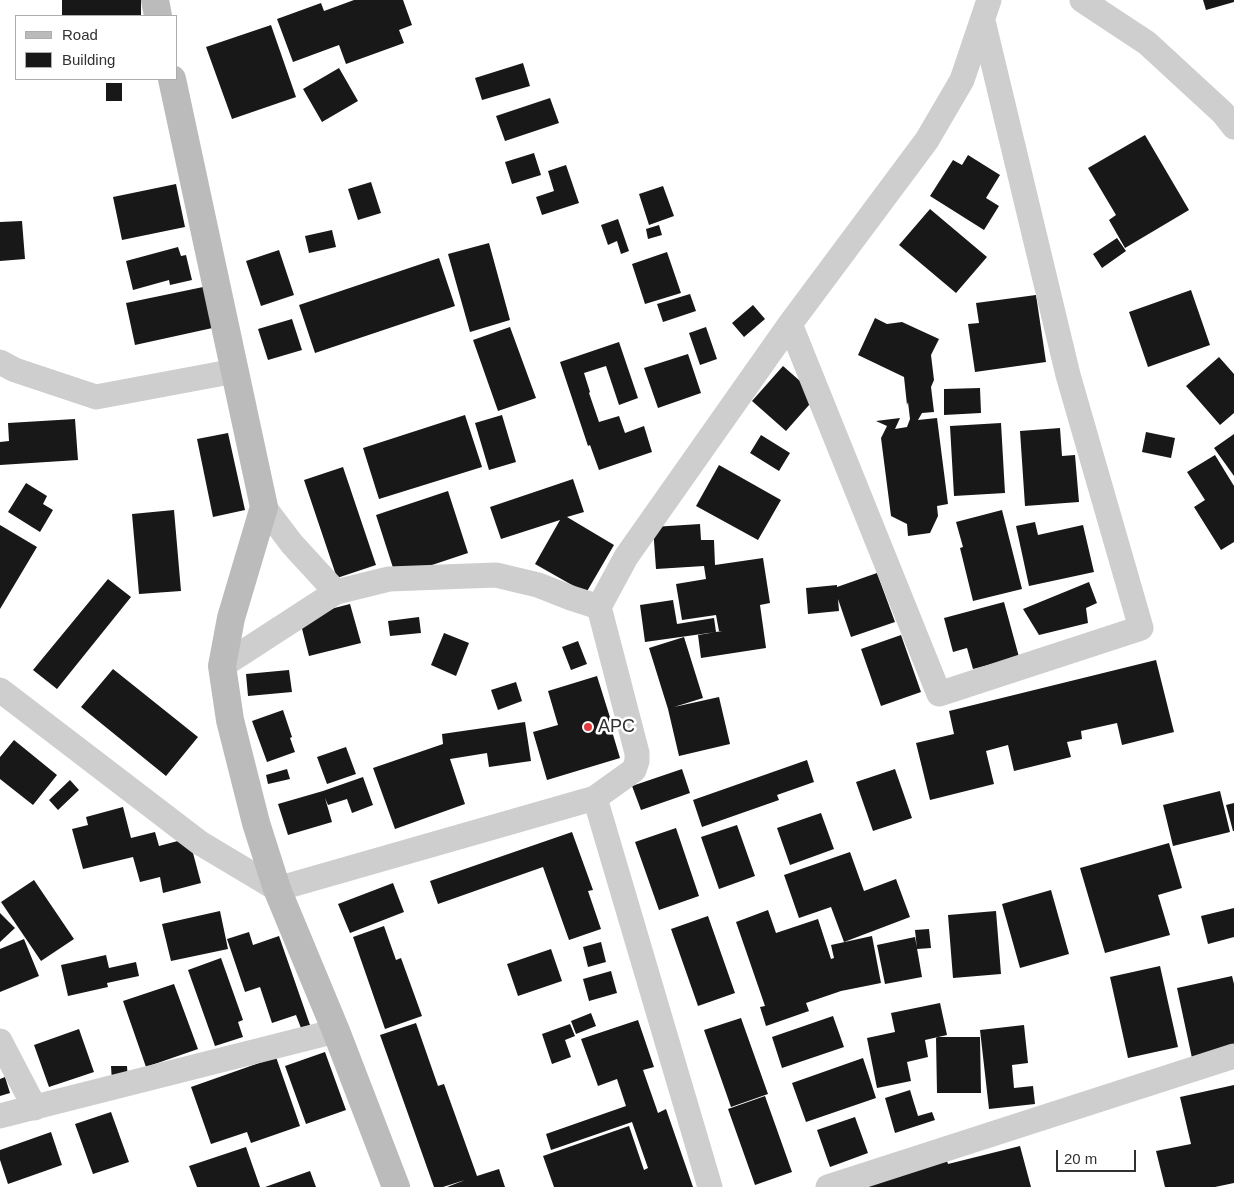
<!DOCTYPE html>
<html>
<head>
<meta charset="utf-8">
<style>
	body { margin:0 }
	#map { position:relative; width:1234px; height:1187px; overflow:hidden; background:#fff; font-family:Helvetica,sans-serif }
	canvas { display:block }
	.legend { position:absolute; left:15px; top:15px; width:162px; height:65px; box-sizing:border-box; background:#fff; border:1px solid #adadad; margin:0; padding:6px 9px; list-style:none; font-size:15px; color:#313131 }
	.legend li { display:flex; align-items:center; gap:10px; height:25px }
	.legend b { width:25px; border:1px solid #adadad }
	.scale { position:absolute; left:1056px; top:1150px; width:80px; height:22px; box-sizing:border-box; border:2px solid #313131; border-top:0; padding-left:6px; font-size:15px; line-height:18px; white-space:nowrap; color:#313131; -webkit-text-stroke:4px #fff; paint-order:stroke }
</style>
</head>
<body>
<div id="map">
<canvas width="1234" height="1187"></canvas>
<ul class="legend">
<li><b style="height:6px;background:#bbb"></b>Road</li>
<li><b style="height:14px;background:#181818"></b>Building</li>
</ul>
<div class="scale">20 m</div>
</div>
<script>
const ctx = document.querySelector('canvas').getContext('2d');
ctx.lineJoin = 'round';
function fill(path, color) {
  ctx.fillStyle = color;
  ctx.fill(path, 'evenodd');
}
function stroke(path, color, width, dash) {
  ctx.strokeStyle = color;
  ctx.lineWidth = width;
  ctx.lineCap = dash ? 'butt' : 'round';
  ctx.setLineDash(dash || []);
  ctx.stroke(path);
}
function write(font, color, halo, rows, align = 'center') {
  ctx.font = font + ' Helvetica,sans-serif';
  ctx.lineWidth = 5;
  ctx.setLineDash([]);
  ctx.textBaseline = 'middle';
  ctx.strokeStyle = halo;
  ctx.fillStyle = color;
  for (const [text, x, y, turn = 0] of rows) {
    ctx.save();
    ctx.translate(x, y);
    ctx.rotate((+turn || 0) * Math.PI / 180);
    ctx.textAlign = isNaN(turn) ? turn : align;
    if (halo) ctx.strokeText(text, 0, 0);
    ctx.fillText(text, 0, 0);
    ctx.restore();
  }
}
fill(new Path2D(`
	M62 0H141V16H62Z
	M354 0H403L412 25 399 30 404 43 346 64 339 45 293 62 277 19 321 3 324 11Z
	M1203 0H1234V2L1206 10Z
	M271 25 296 97 232 119 206 47Z
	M523 63 530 86 482 100 475 78Z
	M339 68 358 101 322 122 303 89Z
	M106 83H122V101H106Z
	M550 98 559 123 505 141 496 116Z
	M1145 135 1189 210 1125 248 1109 220 1116 215 1088 168Z
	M534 153 541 175 512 184 505 162Z
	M968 155 1000 175 986 198 999 206 984 230 930 196 953 160 962 165Z
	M566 165 579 203 542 215 536 197 554 191 548 171Z
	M371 182 381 213 358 220 348 189Z
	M176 184 185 227 122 240 113 197Z
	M663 186 674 216 649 225 639 194Z
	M930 209 987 257 956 293 899 245Z
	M618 219 629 251 621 254 617 241 608 245 601 225Z
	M22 221 25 259 0 261V222Z
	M659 225 662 235 648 239 646 229Z
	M332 230 336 247 309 253 305 236Z
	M1117 238 1126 251 1102 268 1093 254Z
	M489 243 510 320 470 332 448 254Z
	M178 247 181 256 186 255 192 280 170 285 169 280 133 290 126 261Z
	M279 250 294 295 261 306 246 261Z
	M667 252 681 293 645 304 632 264Z
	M439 258 455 306 315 353 299 305Z
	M208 286 217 327 135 345 126 303Z
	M1191 290 1210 345 1148 367 1129 312Z
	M690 294 696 311 663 322 657 304Z
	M1036 295 1046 362 975 372 968 324 979 323 976 303Z
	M753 305 765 319 744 337 732 323Z
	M875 318 887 324 902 322 939 339 931 355 934 380 931 387 934 412 922 413 918 420 937 418 948 504 937 506 938 516 930 533 908 536 907 524 891 516 881 438 887 426 876 421 900 418 895 429 907 427 910 419 908 402 907 405 904 377 858 355Z
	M292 319 302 350 268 360 258 329Z
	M510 327 536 398 498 411 473 340Z
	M706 327 717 359 700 365 689 333Z
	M619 342 638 398 619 405 606 366 584 373 590 392 589 393 599 422 619 416 625 433 644 426 652 452 599 470 590 445 588 446 560 362Z
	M688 354 701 393 658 408 644 368Z
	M1219 357 1234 374V413L1220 425 1186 386Z
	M783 366 817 396 786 431 752 401Z
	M980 388 981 413 944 415V389Z
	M465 415 482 467 379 499 363 448Z
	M502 415 516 462 489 470 475 423Z
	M75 419 78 460 0 465V442L9 441 8 423Z
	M1001 423 1005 493 954 496 950 426Z
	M1060 428 1062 456 1075 455 1079 502 1025 506 1020 431Z
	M1146 432 1175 438 1171 458 1142 452Z
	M228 433 245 510 213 517 197 439Z
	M1234 434V476L1214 448Z
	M761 435 790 453 779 471 750 453Z
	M1215 455 1234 486V542L1221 550 1194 507 1205 500 1187 472Z
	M719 465 781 500 758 540 696 506Z
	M343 467 376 565 337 578 304 480Z
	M573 479 584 512 567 517 614 545 586 593 535 564 560 520 501 539 490 507Z
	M26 483 47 496 43 504 53 510 40 532 8 512Z
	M448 491 468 553 396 577 376 515Z
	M174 510 181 591 139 594 132 514Z
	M1002 510 1022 589 973 601 960 548 963 547 956 522Z
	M1035 522 1038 535 1083 525 1094 572 1029 586 1016 526Z
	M700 524 701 540H714L715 565 763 558 770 603 760 605 766 648 701 658 698 635 722 631H719L716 615 682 620 676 584 706 579 704 566 656 569 653 527Z
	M0 525 37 547 0 609Z
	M877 573 895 622 851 637 838 599 839 611 808 614 806 588 837 585V587Z
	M108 579 131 597 57 689 33 670Z
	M1089 582 1097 603 1086 608 1088 623 1039 635 1023 609Z
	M673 600 677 624 714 618 716 632 645 642 640 605Z
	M1004 602 1019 657 973 669 967 648 953 652 944 618Z
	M350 604 361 643 309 656 299 617Z
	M419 617 421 633 390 636 388 621Z
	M444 633 469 643 456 676 431 665Z
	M901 635 921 692 881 706 861 649Z
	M684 637 703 698 674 707 719 697 730 744 679 756 668 709 649 648Z
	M578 641 587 664 571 670 562 647Z
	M1156 660 1174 732 1122 745 1117 723 1081 731 1082 739 1067 742 1071 757 1014 771 1008 745 986 751 994 784 930 800 916 743 954 734 949 711Z
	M113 669 198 737 166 776 81 707Z
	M289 670 292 692 248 696 246 674Z
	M597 676 613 727 611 728 620 758 547 780 533 732 558 725 548 691Z
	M516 682 522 701 498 710 491 690Z
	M283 710 292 737 290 738 295 752 267 762 252 721Z
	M525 722 531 761 489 767 487 753 450 759 465 804 395 829 373 768 443 744 442 734Z
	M14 740 57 775 33 805 0 779V757Z
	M346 747 356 774 327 784 317 757Z
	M807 760 814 782 777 795 779 800 702 827 693 800Z
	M287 769 290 779 268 784 266 775Z
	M682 769 690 793 641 810 632 786Z
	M895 769 912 818 873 831 856 782Z
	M363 777 373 805 352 813 347 799 328 805 325 798 332 822 288 835 278 804 323 791Z
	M70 780 79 790 58 810 49 800Z
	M1220 791 1230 832 1173 846 1163 805Z
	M1234 803V831H1233L1226 805Z
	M123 807 131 838 155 832 159 846 189 838 201 883 163 893 160 877 140 882 133 857 83 869 72 829 88 825 86 817Z
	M821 813 834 849 790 865 777 828Z
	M737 825 755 876 719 889 701 837Z
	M676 828 699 896 659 910 635 842Z
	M572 832 593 890 588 891 601 929 569 940 543 867 438 904 430 881Z
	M1169 843 1182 888 1158 895 1170 935 1105 953 1080 868Z
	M850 852 864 891 896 879 910 917 844 942 831 907 799 918 784 875Z
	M34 880 74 939 41 961 1 902Z
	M393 883 404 912 350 933 338 904Z
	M1051 890 1069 954 1020 968 1002 904Z
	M1234 908V937L1208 944 1201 916Z
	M768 910 776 933 818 919 831 959 834 958 831 945 872 936 881 983 841 991 806 1003 809 1011 766 1026 760 1007 765 1006 736 922Z
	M220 911 228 949 171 961 162 924Z
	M996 911 1001 974 953 978 948 915Z
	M0 913 15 928 0 942Z
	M708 916 735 993 698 1006 671 929Z
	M384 926 396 960 401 958 422 1016 385 1029 353 937Z
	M929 929 931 948 917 949 915 930Z
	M249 932 253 945 279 936 310 1025 301 1028 296 1015 272 1023 260 987 245 992 227 939Z
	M915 937 922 977 885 984 877 945Z
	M24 939 39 976 0 992V949Z
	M601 942 606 962 588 967 583 947Z
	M551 949 562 981 518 996 507 964Z
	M106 955 109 968 136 962 139 976 107 983 108 987 68 996 61 965Z
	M221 958 243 1020 238 1022 243 1037 215 1046 188 970Z
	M1160 966 1178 1047 1128 1058 1110 977Z
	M611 971 617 993 589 1001 583 979Z
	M1232 976 1234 984V1049L1192 1058 1177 988Z
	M174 984 198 1049 146 1067 123 1001Z
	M940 1003 947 1035 925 1040 928 1057 907 1062 911 1081 877 1088 867 1038 895 1032 891 1013Z
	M591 1013 596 1026 576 1034 571 1021Z
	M833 1016 844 1047 782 1068 772 1037Z
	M741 1018 768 1094 731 1107 704 1030Z
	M638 1020 654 1067 643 1070 658 1113 666 1109 693 1187H554L543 1156 629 1126 644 1170 648 1168 632 1122 551 1150 546 1134 626 1106 617 1079 598 1086 581 1039Z
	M416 1023 438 1086 444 1084 477 1176 499 1169 505 1187H447L465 1180 443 1187H434L380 1035Z
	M570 1024 575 1036 565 1040 571 1057 552 1064 542 1034Z
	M1024 1025 1028 1063 1012 1065 1014 1088 1033 1086 1035 1104 989 1109 980 1030Z
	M79 1029 94 1072 49 1087 34 1045Z
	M936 1037H980L981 1093H937Z
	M325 1052 346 1110 306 1124 285 1066Z
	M276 1057 300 1126 251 1143 247 1132 211 1144 191 1087Z
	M863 1058 876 1098 806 1122 792 1083Z
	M111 1066H127L128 1082H112Z
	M5 1077 10 1093 0 1096V1079Z
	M1234 1085V1183L1215 1187H1165L1156 1151 1191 1144 1180 1097Z
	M910 1090 918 1116 932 1112 935 1120 895 1133 885 1098Z
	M765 1096 792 1172 755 1185 728 1109Z
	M111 1112 129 1162 93 1174 75 1124Z
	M855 1117 868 1153 830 1167 817 1130Z
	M51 1132 62 1165 8 1184 0 1160V1150Z
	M1020 1146 1031 1187H859L946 1158 948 1164Z
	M246 1147 260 1187H197L189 1166Z
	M310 1171 316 1187H265Z`), '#181818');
stroke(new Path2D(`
	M1082 0 1147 43 1223 113 1234 127
	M790 324 939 694 1141 628 1068 375 983 21
	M0 362 15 370 96 397 235 371
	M264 507 292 544 336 592 389 579 496 575 538 585 571 598 599 607
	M222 666 336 592
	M0 690 200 843 277 889 595 798
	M0 1041 35 1108
	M0 1116 336 1031
	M710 1187 595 798 634 770 637 761V753L599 607 626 557 790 324 927 140 962 80 989 0
	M828 1187 1234 1056`), '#cecece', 25);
stroke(new Path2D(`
	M155 0 158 16
	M172 79 264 507 231 618 222 666 230 720 256 823 277 889 336 1031 396 1187`), '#bbb', 28);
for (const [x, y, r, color] of [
	[588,727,5,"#e23a3f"]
]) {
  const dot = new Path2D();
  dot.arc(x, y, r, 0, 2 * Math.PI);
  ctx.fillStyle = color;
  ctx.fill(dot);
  stroke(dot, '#fff', 2);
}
write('18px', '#313131', '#fff', [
	["APC",598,727]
], 'left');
</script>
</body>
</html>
